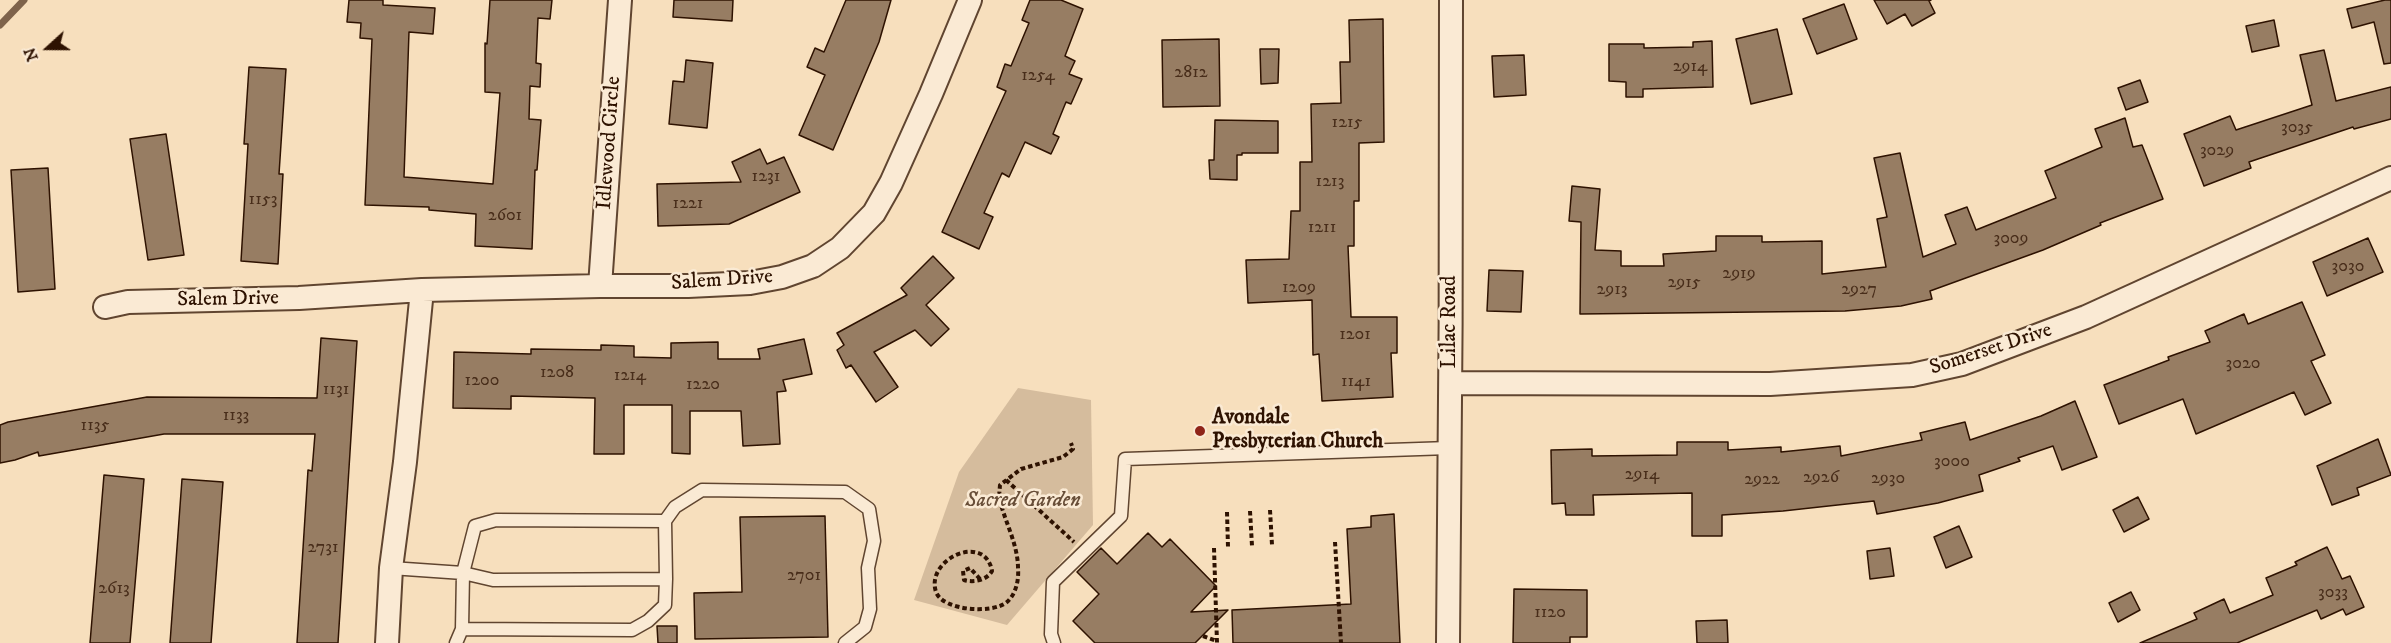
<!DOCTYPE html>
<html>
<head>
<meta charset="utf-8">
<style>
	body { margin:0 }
	#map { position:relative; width:2391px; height:643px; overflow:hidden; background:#f7dfbd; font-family:"IM FELL DW Pica",serif }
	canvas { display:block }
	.north { position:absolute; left:18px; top:18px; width:60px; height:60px; -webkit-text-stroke:4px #faead4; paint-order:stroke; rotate:249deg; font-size:16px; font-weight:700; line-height:24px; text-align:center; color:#2e1201 }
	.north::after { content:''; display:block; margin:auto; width:21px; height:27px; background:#2e1201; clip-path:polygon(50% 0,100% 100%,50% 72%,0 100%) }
</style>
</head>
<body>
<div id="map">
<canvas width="2391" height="643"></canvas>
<div class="north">N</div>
</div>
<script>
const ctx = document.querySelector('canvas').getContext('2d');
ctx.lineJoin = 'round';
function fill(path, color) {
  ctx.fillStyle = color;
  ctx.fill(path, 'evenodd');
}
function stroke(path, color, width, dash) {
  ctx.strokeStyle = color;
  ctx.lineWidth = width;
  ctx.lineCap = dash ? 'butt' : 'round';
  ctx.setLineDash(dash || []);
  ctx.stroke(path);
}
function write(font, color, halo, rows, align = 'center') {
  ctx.font = font + ' "IM FELL DW Pica",serif';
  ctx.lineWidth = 5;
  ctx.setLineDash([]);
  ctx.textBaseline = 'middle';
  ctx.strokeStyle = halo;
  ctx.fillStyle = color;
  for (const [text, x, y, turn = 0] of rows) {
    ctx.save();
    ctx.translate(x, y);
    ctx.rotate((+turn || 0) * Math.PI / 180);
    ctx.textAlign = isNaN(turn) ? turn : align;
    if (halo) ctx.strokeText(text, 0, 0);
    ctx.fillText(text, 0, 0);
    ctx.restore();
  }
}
fill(new Path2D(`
	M1018 388 1091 400 1093 525 1007 625 914 600 959 472Z`), '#d5bc9d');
stroke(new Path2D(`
	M0 25 24 0`), '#7e634b', 7);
const building = new Path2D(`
	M349 0H383V5L435 8 433 34 409 32 404 177 493 184 500 93 485 92V43L487 44 490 0H552L550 19 538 18 536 63 541 64 540 87 530 86 529 119 541 120 537 170H535L532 249 475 246 476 214 429 210V207L365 205 372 39 360 38 361 23 347 22Z
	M674 0H733L732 21 673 17Z
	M846 0H891L879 42 833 150 799 135 825 75 807 67 815 48 824 52Z
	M1030 0H1061L1083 9 1065 56 1075 61 1069 74 1082 79 1071 104 1066 102 1053 134 1059 137 1051 154 1025 142 1009 177 1002 173 984 213 993 217 979 249 942 232 1006 91 997 87 1005 64 1011 66 1029 23 1022 20Z
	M1874 0H1931L1929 1 1935 13 1912 26 1905 14 1887 24Z
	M2385 0H2391V63L2384 64 2374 22 2352 28 2347 9Z
	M1844 4 1857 39 1817 54 1803 19Z
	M1383 19 1384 142 1359 143V201H1354V246H1348L1351 317H1397V353H1391L1393 397 1322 401 1319 354 1313 355 1312 300 1248 303 1246 260 1289 259 1291 211H1300V162H1312L1311 104 1341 103 1340 62H1350L1349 20Z
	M2274 20 2279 46 2252 52 2246 26Z
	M1777 29 1792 94 1751 104 1736 39Z
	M1219 39 1220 106 1163 107 1162 40Z
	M1712 41 1713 87 1643 89V97H1626V82L1609 81V44H1644V48L1693 47V42Z
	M1260 49H1279L1278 83 1261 84Z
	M2324 50 2336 101 2391 87V119L2354 129 2353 127 2249 162 2251 168 2204 186 2184 134 2230 116 2236 130 2312 105 2300 55Z
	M1524 55 1526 95 1494 97 1492 56Z
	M686 60 713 63 707 128 669 124 673 81 684 82Z
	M249 67 286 69 279 174H283L278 264 241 261 248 144H244Z
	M2140 80 2148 102 2126 110 2118 88Z
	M2125 118 2133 147 2142 145 2163 199 2100 223 2101 225 2043 250 1930 291 1932 299 1901 306 1845 311 1580 314 1581 222 1569 221 1572 186 1600 189 1595 250 1621 251V266H1664L1663 254 1716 251V236H1762V242L1822 241V274L1886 267 1877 219 1887 217 1874 158 1900 153 1923 257 1956 244 1945 215 1967 207 1976 230 2056 198 2045 171 2102 147 2095 129Z
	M1215 120 1278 121V153H1242V155H1237V180L1210 179 1209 160H1214Z
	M166 134 184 255 148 260 130 139Z
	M760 149 767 164 784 157 800 192 729 224 658 226 657 184 741 182 732 162Z
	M48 168 55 289 18 292 11 170Z
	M2368 238 2383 272 2327 296 2313 262Z
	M933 256 954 278 926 305 949 329 931 346 915 330 874 352 898 387 876 402 851 365 846 368 837 350 844 345 837 333 907 295 901 288Z
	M1489 270 1523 271 1521 312 1487 311Z
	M2302 302 2325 355 2311 361 2331 403 2305 415 2294 392 2196 434 2183 399 2119 424 2104 385 2169 360 2168 357 2210 342 2205 331 2244 314 2248 324Z
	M321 338 357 341 338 643H297L308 470 312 471 315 434H164L39 456 38 452 15 460 0 463V425L8 422 147 397 317 398Z
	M804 339 812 374 783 380 786 391 777 392 780 444 743 446 741 411H690V454L672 453V405H624V454H594L595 398 511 396V409L453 408 454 352 531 354V349L601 350V345L634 346V357L671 358V343L718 342V359H760L758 349Z
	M2075 401 2097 457 2062 470 2053 446 2018 458 2020 461 1979 475 1983 491 1938 503 1877 514 1874 501 1783 511 1722 515V536H1692V493L1593 495 1594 515H1566L1565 503 1552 504 1551 450 1592 449V456L1677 455V442H1728V450L1781 447V452L1840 446 1841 456 1922 440 1920 433 1965 422 1970 440 2041 416Z
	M2378 439 2391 475 2357 488 2359 495 2332 505 2317 466Z
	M104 475 144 479 130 643H90Z
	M182 479 223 482 211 643H170Z
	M2138 497 2149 519 2124 532 2113 510Z
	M1394 514 1400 643H1233L1232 610 1351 604 1347 529 1371 527V516Z
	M825 516 828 637 695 639 694 593 742 592 740 517Z
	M1959 526 1972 557 1946 568 1934 537Z
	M1148 533 1162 547 1170 539 1216 586 1191 612 1228 610 1195 643H1095L1073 621 1099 594 1077 572 1101 548 1117 564Z
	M2327 547 2342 579 2350 576 2364 607 2346 615 2343 609 2321 619 2317 610 2237 643H2140L2197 619 2194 613 2224 599 2230 613 2273 595 2266 578 2297 565 2295 562Z
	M1890 548 1894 576 1870 579 1867 551Z
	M1514 589 1587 590V637H1570V643H1513Z
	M2131 592 2140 610 2118 622 2109 603Z
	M1727 620 1728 643H1697L1696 621Z
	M657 626H677V643H658Z`);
fill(building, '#977d63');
stroke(building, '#2e1201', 1.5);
const service = new Path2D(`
	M665 521 675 507 702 490 845 492 869 509 874 541 868 568 870 609 865 627 845 643
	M391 568 463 573 493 580 666 579 665 521 496 520 475 526 463 573 462 629 456 643
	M462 629 632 630 648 621 665 605 666 579
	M1054 643 1051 634 1053 582 1121 516 1125 459 1449 448`);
const minor = new Path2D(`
	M600 286 620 0
	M105 307 128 302 299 298 422 290 600 286H688L750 283 782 277 813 266 840 248 874 213 891 183 931 94 970 0
	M1451 383 1770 384 1912 375 1962 364 2086 317 2391 178
	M387 643 391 568 405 462 422 290
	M1448 643C1451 429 1451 214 1451 0`);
stroke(service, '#604530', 15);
stroke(minor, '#604530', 26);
stroke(new Path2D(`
	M1006 480 1074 542
	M1270 510 1272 545
	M1250 511 1252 546
	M1227 512 1228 547
	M1335 542 1341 643
	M1214 548 1217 643
	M980 579 970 568 963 571 964 580C974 583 987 580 992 571 985 532 925 559 936 592 943 611 993 614 1007 602 1016 594 1019 580 1018 568 1018 544 1004 520 999 497L1000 485 1021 469 1063 457 1073 449 1071 443
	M1203 636 1217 641`), '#2e1201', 4, [4.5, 3]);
stroke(service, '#faead4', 12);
stroke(minor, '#faead4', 22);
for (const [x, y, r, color] of [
	[1200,431,6,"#8f2418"]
]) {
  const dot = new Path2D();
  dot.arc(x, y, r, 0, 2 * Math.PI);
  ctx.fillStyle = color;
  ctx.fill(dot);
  stroke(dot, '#faead4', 2);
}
write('18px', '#482d1a', null, [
	["2914",1690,67],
	["2812",1191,73],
	["1254",1038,76],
	["1215",1347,123],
	["3035",2297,128],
	["3029",2217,151],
	["1231",766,177],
	["1213",1330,182],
	["1153",263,200],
	["1221",688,204],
	["2601",505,216],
	["1211",1322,228],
	["3009",2011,239],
	["3030",2348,267],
	["2919",1739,274],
	["2915",1684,283],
	["1209",1299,288],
	["2913",1612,290],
	["2927",1859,290],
	["1201",1355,335],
	["3020",2243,364],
	["1208",557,373],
	["1214",630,376],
	["1200",482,381],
	["1141",1356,382],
	["1220",703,385],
	["1131",336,390],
	["1133",236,416],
	["1135",95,426],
	["3000",1952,462],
	["2914",1642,475],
	["2926",1821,478],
	["2930",1888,479],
	["2922",1762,480],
	["2731",323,548],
	["2701",804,576],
	["2613",114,589],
	["3033",2333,593],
	["1120",1550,613]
]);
write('21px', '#2e1201', '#faead4', [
	["Idlewood Circle",610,143,-86],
	["Salem Drive",722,281,-4],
	["Salem Drive",228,300,-1],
	["Lilac Road",1451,322,-90],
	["Somerset Drive",1991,350,-18]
]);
write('bold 21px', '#2e1201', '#faead4', [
	["Avondale",1212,419],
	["Presbyterian Church",1212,443]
], 'left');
write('italic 21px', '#684e38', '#faead4', [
	["Sacred Garden",1023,502]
]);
</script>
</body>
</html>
